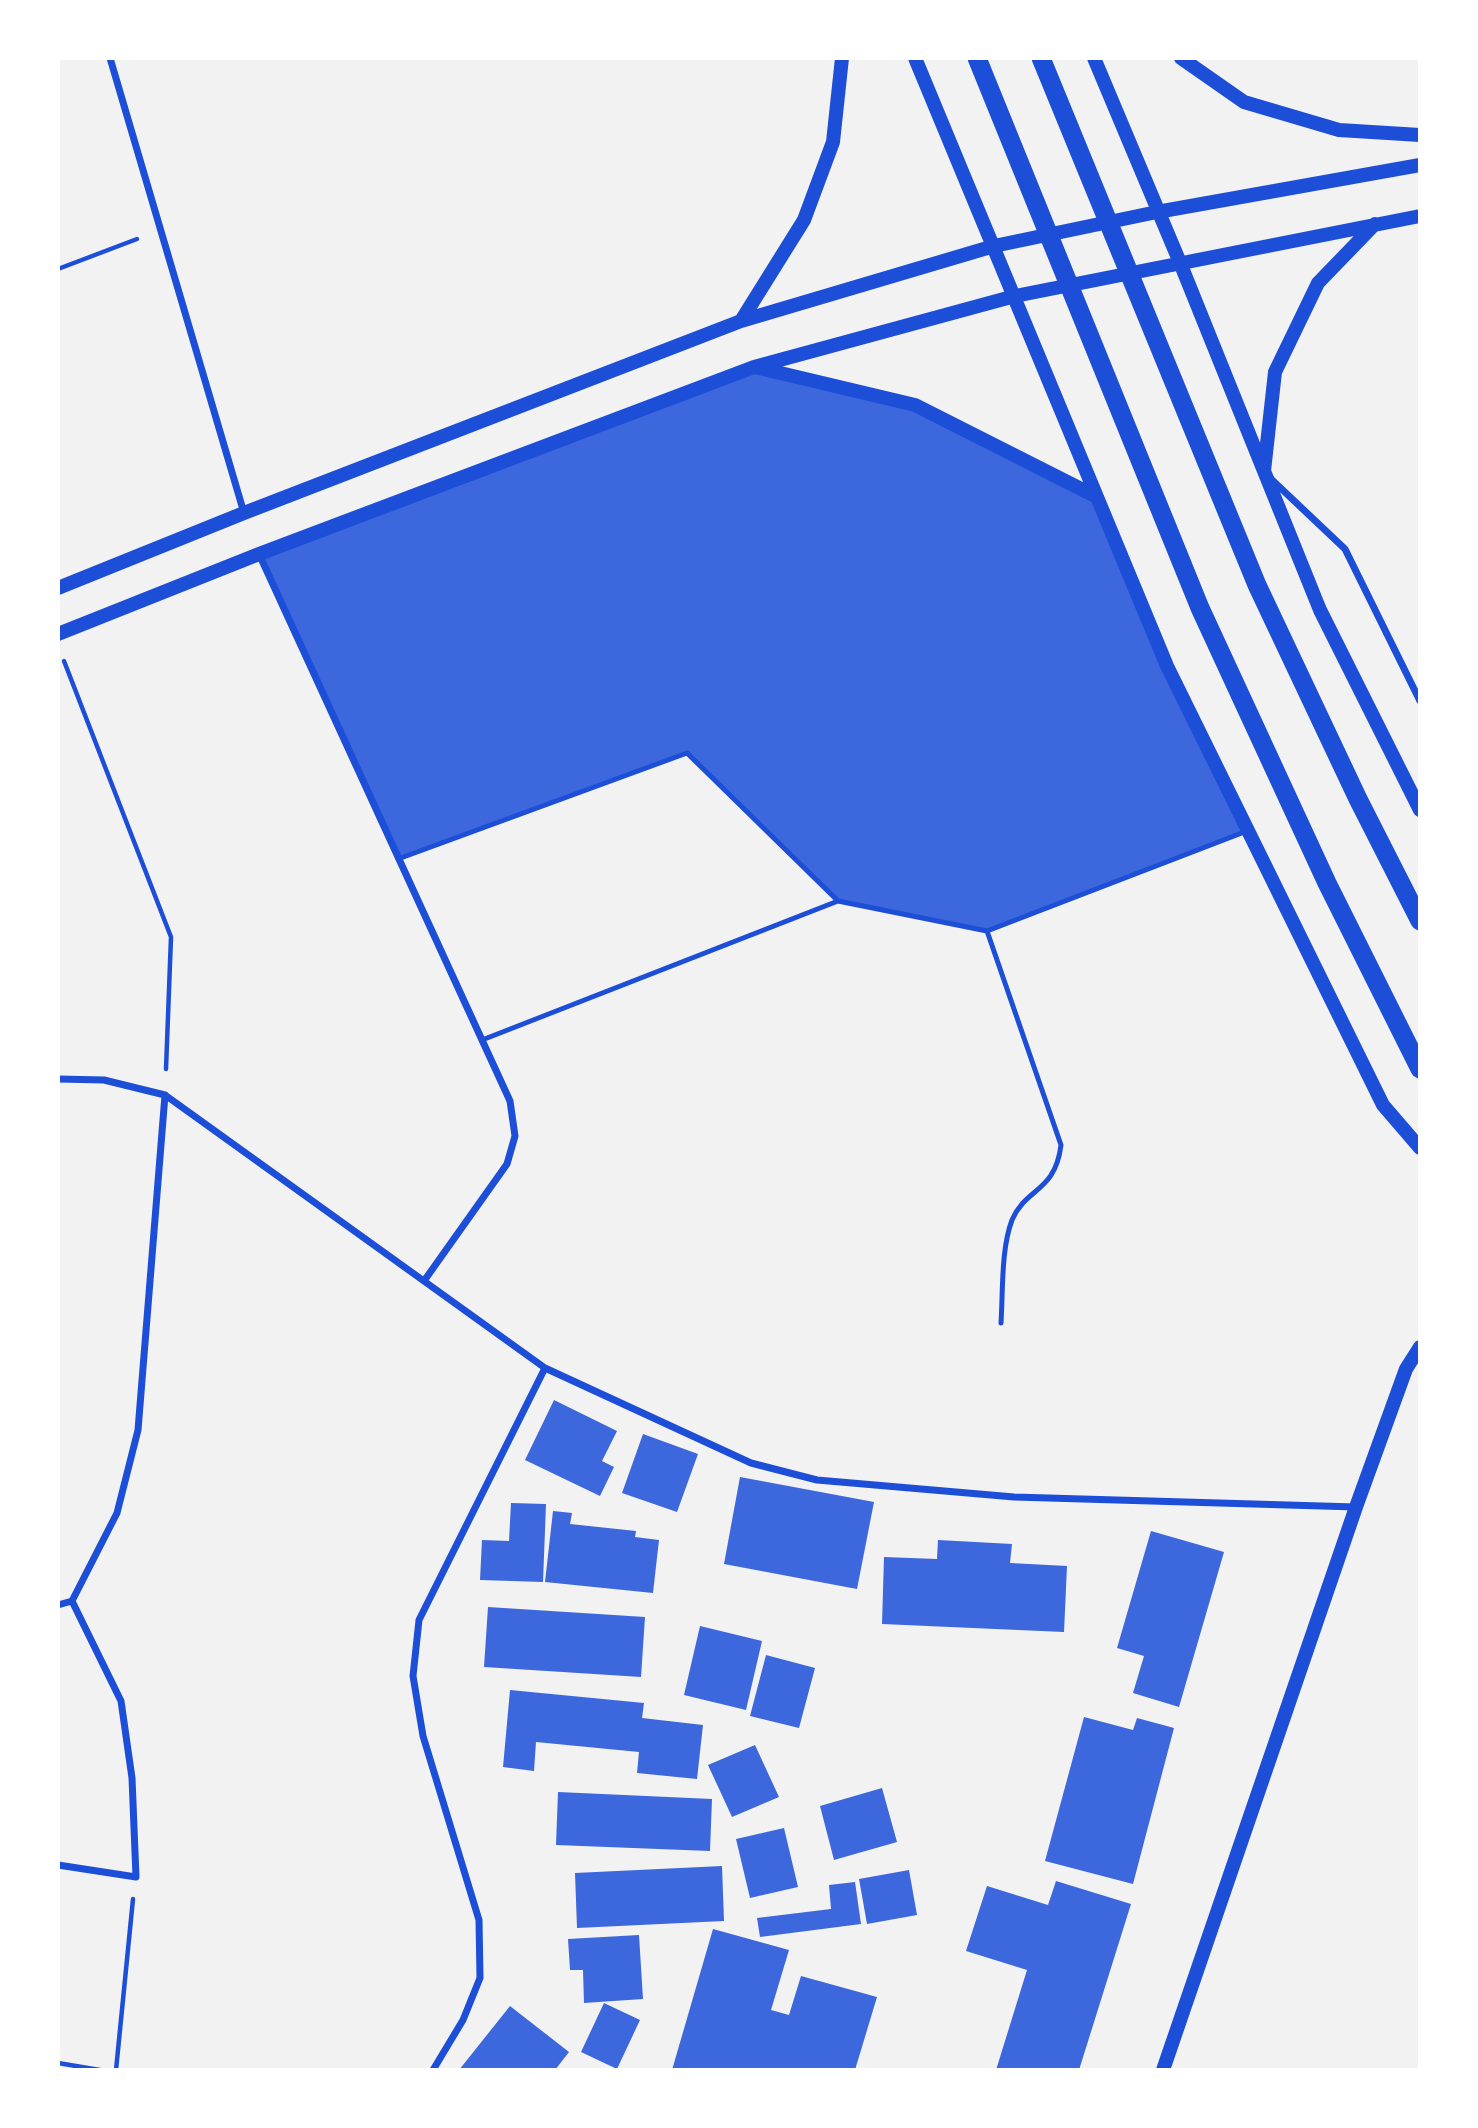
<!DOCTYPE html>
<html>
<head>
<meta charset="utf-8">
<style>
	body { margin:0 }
	#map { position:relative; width:1478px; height:2128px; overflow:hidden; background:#f2f2f2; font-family:Ubuntu,sans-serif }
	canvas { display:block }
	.frame { position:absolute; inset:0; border:60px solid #fff; pointer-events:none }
</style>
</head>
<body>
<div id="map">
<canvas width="1478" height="2128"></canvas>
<div class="frame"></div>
</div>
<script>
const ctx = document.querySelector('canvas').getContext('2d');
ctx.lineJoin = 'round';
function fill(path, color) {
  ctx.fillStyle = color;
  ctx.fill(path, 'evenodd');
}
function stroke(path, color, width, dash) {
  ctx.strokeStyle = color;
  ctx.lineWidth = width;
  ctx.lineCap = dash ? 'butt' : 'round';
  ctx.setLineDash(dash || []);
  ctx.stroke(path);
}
fill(new Path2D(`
	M754 367 915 405 1097 497 1248 830 987 931 838 901 687 753 398 859 259 554Z
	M554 1400 617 1431 602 1461 614 1467 600 1496 525 1460Z
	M643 1434 698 1454 677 1512 622 1493Z
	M740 1477 874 1502 857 1589 724 1564Z
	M511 1503 546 1504 543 1582 480 1580 482 1540 509 1541Z
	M553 1511 572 1513 570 1524 636 1531 635 1537 659 1540 653 1593 545 1582Z
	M1151 1531 1224 1552 1179 1707 1133 1693 1144 1656 1117 1648Z
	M938 1540 1012 1544 1010 1563 1067 1566 1064 1632 882 1624 884 1557 937 1559Z
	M488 1607 645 1617 641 1677 484 1667Z
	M700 1626 762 1641 746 1710 684 1695Z
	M766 1655 815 1668 799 1728 750 1716Z
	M510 1690 644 1703 642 1718 703 1725 697 1779 637 1773 639 1752 536 1742 534 1771 503 1767Z
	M1084 1717 1133 1730 1137 1718 1174 1728 1133 1884 1045 1861Z
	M755 1745 779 1797 732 1817 708 1765Z
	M882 1788 897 1842 834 1860 820 1806Z
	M558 1792 712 1799 710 1851 556 1845Z
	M784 1828 798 1887 750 1898 736 1839Z
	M722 1866 724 1921 577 1928 575 1873Z
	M909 1870 917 1915 867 1924 859 1879Z
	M1056 1881 1131 1904 1079 2070H996L1027 1970 966 1951 987 1886 1048 1905Z
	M855 1882 861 1924 760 1937 757 1918 831 1909 829 1885Z
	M713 1929 789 1950 771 2010 789 2015 801 1976 877 1997 855 2070H672Z
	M639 1935 643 1999 584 2003 583 1970H570L568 1939Z
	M604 2003 640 2020 617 2069 581 2052Z
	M510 2006 569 2052 555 2070H459Z`), '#3d67dc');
stroke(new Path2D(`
	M58 269 137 239
	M64 661 171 937 166 1069
	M58 2063 100 2070
	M116 2070 133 1899`), '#1d4ed8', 4.5);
stroke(new Path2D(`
	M398 859 687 753 838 901 987 931 1247 831
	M987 931 1061 1145C1055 1193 1026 1187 1012 1220 1001 1249 1003 1291 1001 1323
	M482 1040 838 901`), '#1d4ed8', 5);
stroke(new Path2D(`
	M110 58 244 513
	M1270 478 1345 549 1420 701
	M259 554 510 1101 515 1136 507 1164 424 1281
	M58 1079 104 1080 165 1095 545 1368 751 1463 817 1480 1014 1497 1356 1507
	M58 1605 72 1601
	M58 1865 136 1877 132 1778 121 1701 72 1601 117 1513 138 1430 165 1095
	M433 2070 463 2020 480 1978 479 1920 423 1736 413 1676 419 1620 545 1368`), '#1d4ed8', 7);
stroke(new Path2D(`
	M915 58 1167 666 1383 1105 1420 1148
	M1094 58 1181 265 1320 610 1420 810
	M1181 58 1244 102 1339 130 1420 135
	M741 321 804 220 833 142 842 58
	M755 367 915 405 1097 497
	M1264 471 1275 372 1318 283 1375 224
	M58 588 244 513 741 321 994 246 1157 212 1420 165
	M58 634 259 554 754 367 1015 296 1420 216
	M1163 2070 1356 1507 1406 1369 1420 1347`), '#1d4ed8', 14);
stroke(new Path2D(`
	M977 58 1200 608 1327 883 1420 1069
	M1041 58 1257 585 1358 799 1420 921`), '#1d4ed8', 19);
</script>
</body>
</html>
